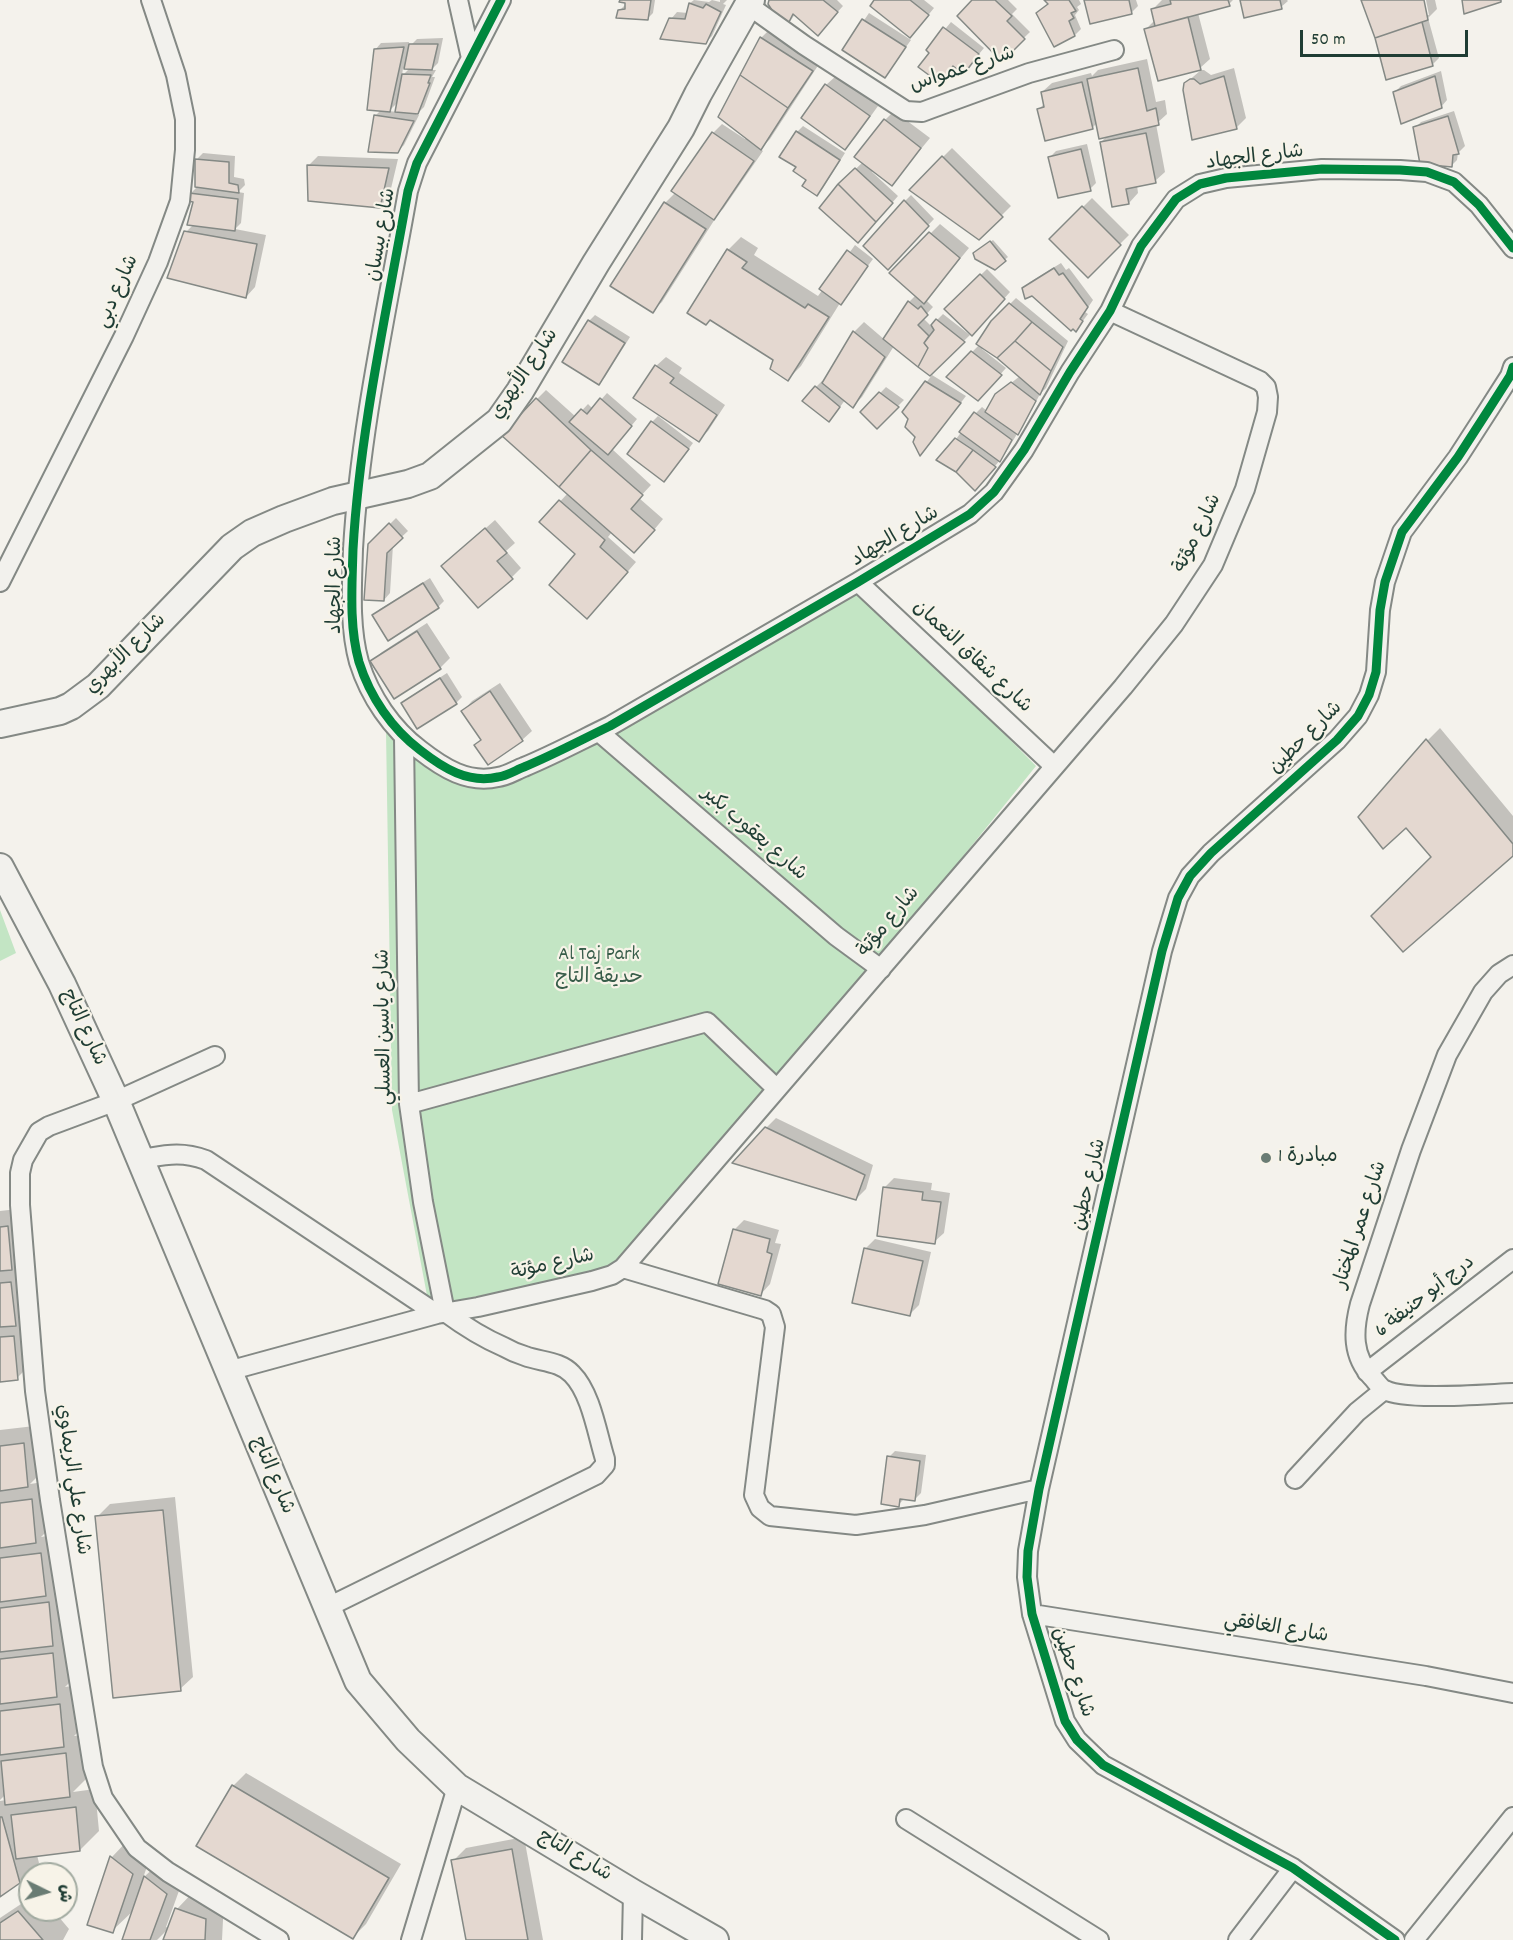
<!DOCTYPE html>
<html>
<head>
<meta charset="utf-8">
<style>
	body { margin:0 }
	#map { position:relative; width:1513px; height:1940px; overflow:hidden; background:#f4f2ec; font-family:Dekko,"Playpen Sans Arabic",sans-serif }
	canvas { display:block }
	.north { position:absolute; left:18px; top:1862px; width:60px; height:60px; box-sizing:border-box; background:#f7f3e8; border:2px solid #a1aaa0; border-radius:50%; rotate:95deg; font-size:16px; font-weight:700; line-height:24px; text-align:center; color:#1f3d34 }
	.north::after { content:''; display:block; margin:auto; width:21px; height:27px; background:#6a7c74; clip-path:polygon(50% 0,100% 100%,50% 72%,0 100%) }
	.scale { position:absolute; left:1300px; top:30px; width:168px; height:27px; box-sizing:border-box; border:3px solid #1f3d34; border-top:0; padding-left:8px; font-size:18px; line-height:21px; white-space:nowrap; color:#1f3d34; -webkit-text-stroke:4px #f7f3e8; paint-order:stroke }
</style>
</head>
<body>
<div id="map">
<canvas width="1513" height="1940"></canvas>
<div class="north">ش</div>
<div class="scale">50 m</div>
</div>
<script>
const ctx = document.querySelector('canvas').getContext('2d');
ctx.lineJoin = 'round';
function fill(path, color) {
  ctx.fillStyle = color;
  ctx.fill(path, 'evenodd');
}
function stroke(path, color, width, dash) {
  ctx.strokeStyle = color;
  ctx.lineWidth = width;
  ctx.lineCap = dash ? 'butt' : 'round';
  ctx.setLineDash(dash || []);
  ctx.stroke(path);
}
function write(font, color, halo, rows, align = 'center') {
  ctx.font = font + ' Dekko,"Playpen Sans Arabic",sans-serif';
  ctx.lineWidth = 4.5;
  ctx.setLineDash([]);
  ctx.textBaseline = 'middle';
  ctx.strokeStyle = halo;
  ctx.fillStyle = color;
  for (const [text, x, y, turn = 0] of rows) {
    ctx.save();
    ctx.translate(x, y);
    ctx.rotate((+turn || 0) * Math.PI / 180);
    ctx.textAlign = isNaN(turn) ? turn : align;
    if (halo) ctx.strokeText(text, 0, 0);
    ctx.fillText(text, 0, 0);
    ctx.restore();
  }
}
fill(new Path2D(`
	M853 581 1036 766 873 968 617 1268 429 1306 392 1110 386 731 453 780 494 785Z
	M0 910 16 953 0 961Z`), '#c3e5c4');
fill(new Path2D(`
	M621 0H655L653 13 647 19 620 10 626 4V2Z
	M694 0 709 2 712 0 720 2V0H727L723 4 726 5 712 36 705 43 671 19 677 12 688 13 690 3Z
	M770 0H837L843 6 823 28 795 14 786 28Z
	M876 0H924L934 8 916 30Z
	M974 0H1008L1017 9 1012 14 1030 32 1002 59Z
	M1046 0H1079L1081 4 1077 7 1079 10 1075 15 1081 29 1075 35 1054 45 1037 13 1049 3Z
	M1086 0H1136L1138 6 1132 12 1091 23Z
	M1162 0H1233L1229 4 1198 13 1210 59 1200 68 1146 29 1155 20 1152 10Z
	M1241 0H1287L1288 1 1281 7Z
	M1363 0H1423L1426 15H1429L1426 0H1435L1437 9 1428 18 1439 58 1433 64 1376 37Z
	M869 13 911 40 885 76 844 50Z
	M951 22 984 48 964 72 954 65 947 76 928 50Z
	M770 29 821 61 770 139 760 149 763 151 723 209 713 218 715 219 662 302 652 311 665 203 676 192 713 133 722 124 745 139 747 137 761 38Z
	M443 38 438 63 431 70H436L432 77H435L424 107 416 115H419L404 145 398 151 375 116 381 110 375 50 381 43 409 42 408 48 417 39ZM403 68H410L402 76ZM399 101 397 112 389 111Z
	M1147 59 1156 102 1165 100 1167 114 1156 124 1165 172 1155 181 1137 185 1138 193 1129 203 1101 142 1108 135 1097 123 1092 128 1039 109 1045 103 1042 92 1052 83 1091 73 1092 76 1098 70Z
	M1234 68 1246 118 1236 128 1186 83 1201 70H1204L1211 75Z
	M1441 71 1447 100 1441 107 1395 92 1401 86Z
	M836 76 878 106 855 138 845 148 826 85Z
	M894 111 930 138 892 184 874 170 872 172 898 196 864 235 839 185 863 162 885 120Z
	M1454 111 1465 146 1458 153 1457 160 1451 166 1415 128 1421 122Z
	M803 126 845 153 823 188 817 194 798 167 797 132Z
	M1087 144 1096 183 1090 189 1050 157 1056 151Z
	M952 148 1011 206 979 238 911 189Z
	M203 153 235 156 234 177 244 179 245 185 238 192 244 193 241 223 235 229 266 235 255 287 246 297 186 232 193 225 195 201 190 194 196 188 197 159Z
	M318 156 398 159 389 197 380 206 309 165Z
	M911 195 934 219 888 267 905 201Z
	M1092 198 1129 235 1088 276 1051 239Z
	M940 224 969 248 926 300 933 307 923 318 931 326 943 314 970 335 930 374 894 346 862 397 853 406 845 400 835 414 816 387 822 381 823 383 854 332 864 322 885 340 909 302 916 295 891 273Z
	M741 237 758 248 754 255 818 296 855 245 873 259 840 303 801 366 788 379 774 360 728 250Z
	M993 240 1008 257 995 268 978 251Z
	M1061 263 1066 270 1069 268 1093 300 1085 312 1088 314 1076 330 1024 289 1030 282Z
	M987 269 1010 292 978 328 946 309Z
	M1016 298 1068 341 1046 388 1040 394 1023 427 1017 434 1005 454 981 483 956 439 976 413 982 407 987 411 996 395 1020 376 983 347 982 349 1006 368 984 393 948 377 980 344 992 322Z
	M595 315 630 337 605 377 599 383 589 321Z
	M666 357 682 368 679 373 725 405 708 431 698 440 656 366Z
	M932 375 966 396 926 448 904 412Z
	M886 387 904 400 877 427 862 412Z
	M546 390 576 417 588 404 593 409 607 393 637 419 612 449 651 485 639 498 663 519 644 542 612 532 608 537 636 562 597 607 577 554 541 522 568 493 537 399Z
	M658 416 693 443 670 474 652 422Z
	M396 518 408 531 393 545 390 593 384 600 369 545Z
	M495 520 515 543 506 551 521 568 511 578 453 557Z
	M430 578 444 601 438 607 374 615 380 609Z
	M427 623 450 658 440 668 372 661 382 652Z
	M447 673 462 697 456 703 402 704 408 698Z
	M500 683 532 731 522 740 482 739 463 711 472 701Z
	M1440 728 1513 816V854L1433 857 1427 741Z
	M776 1118 873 1165 866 1189 856 1199 766 1128Z
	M894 1178 932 1183 931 1190 950 1193 944 1233 934 1242 884 1188Z
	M26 1208 31 1250 15 1265 30 1263 36 1359 17 1378 0 1380V1211Z
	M744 1220 779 1230 775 1243 781 1244 770 1284 761 1294 734 1230Z
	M875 1239 931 1252 919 1305 910 1314 865 1249Z
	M43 1425 47 1467 30 1484 50 1481 55 1523 41 1537 60 1534 72 1625 61 1636 71 1635 76 1676 65 1687 79 1685 83 1727 74 1736 84 1735 89 1776 73 1792 95 1789 99 1831 80 1850 37 1855 39 1863 19 1882 0 1896V1801L6 1800V1794L0 1800V1430Z
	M895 1451 926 1455 921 1493 915 1499H904L898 1505 889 1457Z
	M175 1497 193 1677 180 1689 97 1517 110 1504Z
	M246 1773 401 1864 366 1924 353 1937 233 1786Z
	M524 1837 543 1940H467L453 1861 466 1848Z
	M130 1838 151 1855 143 1878 164 1858 185 1874 166 1927 169 1928 157 1940H124L134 1910 112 1931 89 1924 112 1857Z
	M196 1889 224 1900 222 1940H164L177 1909Z
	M30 1898V1910H53L69 1929 63 1940H0V1918Z`), '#0003');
const building = new Path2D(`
	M620 0H651L648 20 616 18 618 10 625 9V3L619 2Z
	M769 0H823L838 12 818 36 793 14 785 30 768 4Z
	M874 0H910L929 15 910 38 870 6Z
	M972 0H995L1012 16 1007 21 1025 39 1002 62 957 16Z
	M1044 0H1069L1076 11 1071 13 1074 18 1069 21 1075 36 1054 47 1036 13 1048 4Z
	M1084 0H1129L1132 14 1090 24Z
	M1170 0H1228L1230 6 1155 26 1151 9 1171 4Z
	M1240 0H1280L1282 9 1244 18Z
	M1361 0H1424L1428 20 1375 38Z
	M1462 0H1501V2L1464 14Z
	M689 3 703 8 706 4 721 12 706 44 660 39 669 18 685 19Z
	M1188 17 1201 70 1158 81 1144 29Z
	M862 19 906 47 885 78 842 50Z
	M1422 22 1433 66 1386 80 1375 38Z
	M943 27 979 54 964 74 953 66 941 84 918 67 929 53 926 50Z
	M760 37 813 71 788 108 740 75Z
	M409 44H438L432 70 404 69Z
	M404 47 390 112 367 110 374 49Z
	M1138 68 1147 111 1156 108 1159 125 1099 139 1087 79Z
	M402 74 431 75 428 83H430L418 114 395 112Z
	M740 75 788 108 761 150 718 117Z
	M1224 76 1237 129 1192 140 1183 90 1184 83 1190 79H1194L1200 84Z
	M1435 76 1442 108 1401 124 1393 92Z
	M1082 82 1093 129 1045 141 1037 109 1044 107 1041 92Z
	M825 84 870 116 845 150 801 118Z
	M374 115 414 121 398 153 368 152Z
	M1448 116 1459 154 1453 155 1452 167 1420 164 1413 127Z
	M884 119 921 148 892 186 854 157Z
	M796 131 840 160 817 196 802 186 806 180 793 171 796 167 779 157Z
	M712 132 754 161 714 220 671 191Z
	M1146 133 1156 183 1126 189 1129 204 1112 207 1100 142Z
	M1081 149 1091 191 1058 198 1048 157Z
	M942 156 1003 217 979 240 909 190Z
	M195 159 229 162V183L238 185 239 193 195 187Z
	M307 165 389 168 380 208 308 201Z
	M855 168 893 203 876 222 838 184Z
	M838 184 876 222 858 243 819 208Z
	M189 193 238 199 235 231 187 225 193 202 188 201Z
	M904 200 929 226 888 270 863 246Z
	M664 202 706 229 653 313 610 286Z
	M1082 206 1121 245 1088 278 1049 239Z
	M184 231 257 244 246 298 167 278Z
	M929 232 960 258 924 304 889 273Z
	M990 241 1006 261 995 270 975 259 973 253Z
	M727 249 747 262 742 268 805 308 808 304 829 317 788 381 770 369 773 360 710 320 706 325 687 313Z
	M847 250 868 266 841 305 819 289Z
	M1054 268 1059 275 1063 273 1088 307 1080 319 1083 321 1076 332 1073 329 1071 331 1032 296 1025 299 1022 288Z
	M980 274 1005 299 972 336 944 309Z
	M908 301 918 309 921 306 928 315 918 325 929 336 924 343 928 348 918 367 883 339Z
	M1009 303 1032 322 1015 341 997 358 976 344 991 321Z
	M936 319 965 342 930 376 918 367 928 348 924 343 934 330 931 325Z
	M588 320 625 343 599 385 562 362Z
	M1032 322 1063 347 1051 371 1015 341Z
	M853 331 885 357 853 408 822 383Z
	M1015 341 1051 371 1040 395 997 358Z
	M971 351 1002 375 978 401 946 377Z
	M655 365 674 378 670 383 717 415 699 442 633 398Z
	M925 381 961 403 920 456 913 442 915 437 905 427 908 419 902 412Z
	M1011 382 1036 401 1018 435 985 412 995 394Z
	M815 386 840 407 829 422 802 401Z
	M879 392 899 407 877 429 860 412Z
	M536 398 591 450 559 487 501 435Z
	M600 398 632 426 608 455 569 422 581 409 587 414Z
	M974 412 1012 440 1000 462 959 432Z
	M651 421 689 449 664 482 627 454Z
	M955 438 973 450 956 472 936 460Z
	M591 450 643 495 631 509 655 530 634 553 559 487Z
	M973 450 996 467 975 491 956 472Z
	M559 500 605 540 600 547 628 572 587 619 549 585 575 554 539 522Z
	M389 523 403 538 387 553 384 601 364 600 368 544Z
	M485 528 507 553 497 561 513 579 478 608 441 566Z
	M423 583 439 608 388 641 372 615Z
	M417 631 441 669 394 699 370 661Z
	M440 678 457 704 417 729 401 703Z
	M490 691 523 741 488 765 474 745 481 740 461 711Z
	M1426 739 1513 844V856L1403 952 1371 916 1431 857 1406 828 1383 849 1358 817Z
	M765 1127 865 1175 856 1200 732 1163Z
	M883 1187 923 1192 922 1200 941 1202 935 1244 877 1236Z
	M8 1226 12 1270 0 1271V1227Z
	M733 1229 770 1239 767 1252 772 1254 761 1296 718 1284Z
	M864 1248 923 1261 910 1316 852 1303Z
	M11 1282 16 1326 0 1327V1283Z
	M14 1336 18 1380 0 1382V1337Z
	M24 1443 28 1487 0 1491V1446Z
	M887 1456 920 1461 915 1501 900 1499 899 1507 881 1504Z
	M32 1499 36 1543 0 1548V1503Z
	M163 1510 181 1691 113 1698 95 1516Z
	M41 1553 46 1596 0 1602V1558Z
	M49 1602 53 1646 0 1652V1608Z
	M53 1653 57 1697 0 1704V1659Z
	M60 1704 64 1747 0 1755V1711Z
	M66 1753 70 1797 5 1805 1 1761Z
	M232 1785 389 1878 353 1939 196 1846Z
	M76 1807 80 1851 16 1859 11 1815Z
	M0 1817H2L20 1883 0 1897Z
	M512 1849 528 1940H466L451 1860Z
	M110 1856 133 1874 113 1933 87 1925Z
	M144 1876 167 1894 150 1940H122Z
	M175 1908 206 1919 205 1940H163Z
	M18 1911 43 1940H0V1923Z`);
fill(building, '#e4d8d0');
stroke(building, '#848985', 1.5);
const street = new Path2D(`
	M458 0 471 58
	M501 0 417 163 408 191C387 310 360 429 353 549 352 587 349 626 359 662 370 697 392 729 420 750 443 768 468 784 498 777 507 776 516 770 524 767 553 755 581 740 610 726L858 582 970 514 994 492 1024 450 1070 372 1110 311 1141 246 1176 199 1200 184 1226 178 1322 169 1400 170 1427 172 1454 182 1479 205 1513 248
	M748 5 804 45 906 111 922 112 930 109 1029 73 1114 50
	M0 582 124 336 158 262 180 201 185 150V119L176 75 151 0
	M858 582 1054 766
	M599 732 836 936 881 969
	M1513 965 1499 974 1483 992 1447 1055 1411 1150 1360 1304C1353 1331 1352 1356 1372 1377 1376 1381 1380 1388 1385 1390 1406 1401 1486 1394 1513 1393
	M215 1056 116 1101 49 1126 39 1132 23 1160 20 1173V1205L35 1391 50 1500 93 1767 103 1798 137 1848 168 1872 279 1940
	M409 1104 707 1022 777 1089
	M141 1159C166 1155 181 1151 206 1160L437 1314
	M623 1268 765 1310 771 1314 775 1327 754 1495 760 1508 770 1516 856 1525 925 1515 1039 1489
	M228 1371 437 1314 478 1307 592 1281 612 1275 623 1268 1123 687 1174 624 1213 565 1245 489 1267 412 1268 397 1266 387 1260 381 1110 311
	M1367 1372 1513 1259
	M1295 1479 1357 1412 1384 1390
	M326 1608 596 1475 605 1465V1459C597 1433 591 1393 572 1374 560 1361 541 1362 525 1356 518 1354 511 1351 504 1347 483 1338 464 1326 445 1312L423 1202 409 1104 404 738
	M1032 1614 1426 1676 1513 1693
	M906 1819 1099 1940
	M411 1940 457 1787
	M632 1940 633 1893
	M1238 1940 1293 1868
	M1395 1940 1293 1868 1103 1765 1077 1740 1065 1721 1032 1614 1027 1577 1028 1551 1039 1489 1162 951 1178 898 1190 876 1211 853 1337 740 1358 716 1369 695 1376 672 1380 610 1385 582 1402 532 1458 457 1489 409 1510 376 1513 367
	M1414 1940 1513 1817`);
const secondary = new Path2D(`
	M0 724 60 711 71 706 98 686 232 547 252 533 284 519 333 501 408 484 430 476 499 421 520 391 596 263 681 128 698 94 751 0
	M0 867 62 984 116 1101 358 1681 408 1740 457 1787 633 1893 715 1940`);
stroke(street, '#848985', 22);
stroke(secondary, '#848985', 30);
stroke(street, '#f2f1ed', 18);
stroke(secondary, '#f2f1ed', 26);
stroke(new Path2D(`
	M501 0 417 163 408 191C387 310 360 429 353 549 352 587 349 626 359 662 370 697 392 729 420 750 443 768 468 784 498 777 507 776 516 770 524 767 553 755 581 740 610 726L858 582 970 514 994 492 1024 450 1070 372 1110 311 1141 246 1176 199 1200 184 1226 178 1322 169 1400 170 1427 172 1454 182 1479 205 1513 248
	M1395 1940 1293 1868 1103 1765 1077 1740 1065 1721 1032 1614 1027 1577 1028 1551 1039 1489 1162 951 1178 898 1190 876 1211 853 1337 740 1358 716 1369 695 1376 672 1380 610 1385 582 1402 532 1458 457 1489 409 1510 376 1513 367`), '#00873e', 9);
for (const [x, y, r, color] of [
	[1266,1158,6,"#6a7c74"]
]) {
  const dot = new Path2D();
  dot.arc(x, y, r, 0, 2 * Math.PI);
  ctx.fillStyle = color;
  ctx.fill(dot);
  stroke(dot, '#f7f3e8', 2);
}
write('20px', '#1f3d34', '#f7f3e8', [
	["شارع عمواس",963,71,-18],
	["شارع الجهاد",1255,159,-7],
	["شارع بيسان",383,235,-80],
	["شارع دبي",119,292,-66],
	["شارع الأبهري",526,375,-56],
	["شارع مؤتة",1199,534,-64],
	["شارع الجهاد",896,538,-31],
	["شارع الجهاد",337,585,-90],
	["شارع الأبهري",127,655,-45],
	["شارع شقاق النعمان",971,658,43],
	["شارع حطين",1307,739,-45],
	["شارع يعقوب بكير",753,835,41],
	["شارع مؤتة",890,923,-50],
	["شارع ياسين العسلي",386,1027,-91],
	["شارع التاج",82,1028,65],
	["شارع حطين",1091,1185,-77],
	["شارع عمر المختار",1362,1225,-72],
	["شارع مؤتة",553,1266,-13],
	["درج أبو حنيفة 6",1426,1298,-38],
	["شارع التاج",271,1476,67],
	["شارع علي الريماوي",71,1480,82],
	["شارع الغافقي",1276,1630,9],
	["شارع حطين",1071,1673,71],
	["شارع التاج",574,1857,31]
]);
write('20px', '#385d4a', '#f7f3e8', [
	["Al Taj Park",599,956],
	["حديقة التاج",599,979]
]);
write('20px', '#1f3d34', '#f7f3e8', [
	["مبادرة 1",1278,1158]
], 'left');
</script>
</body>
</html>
